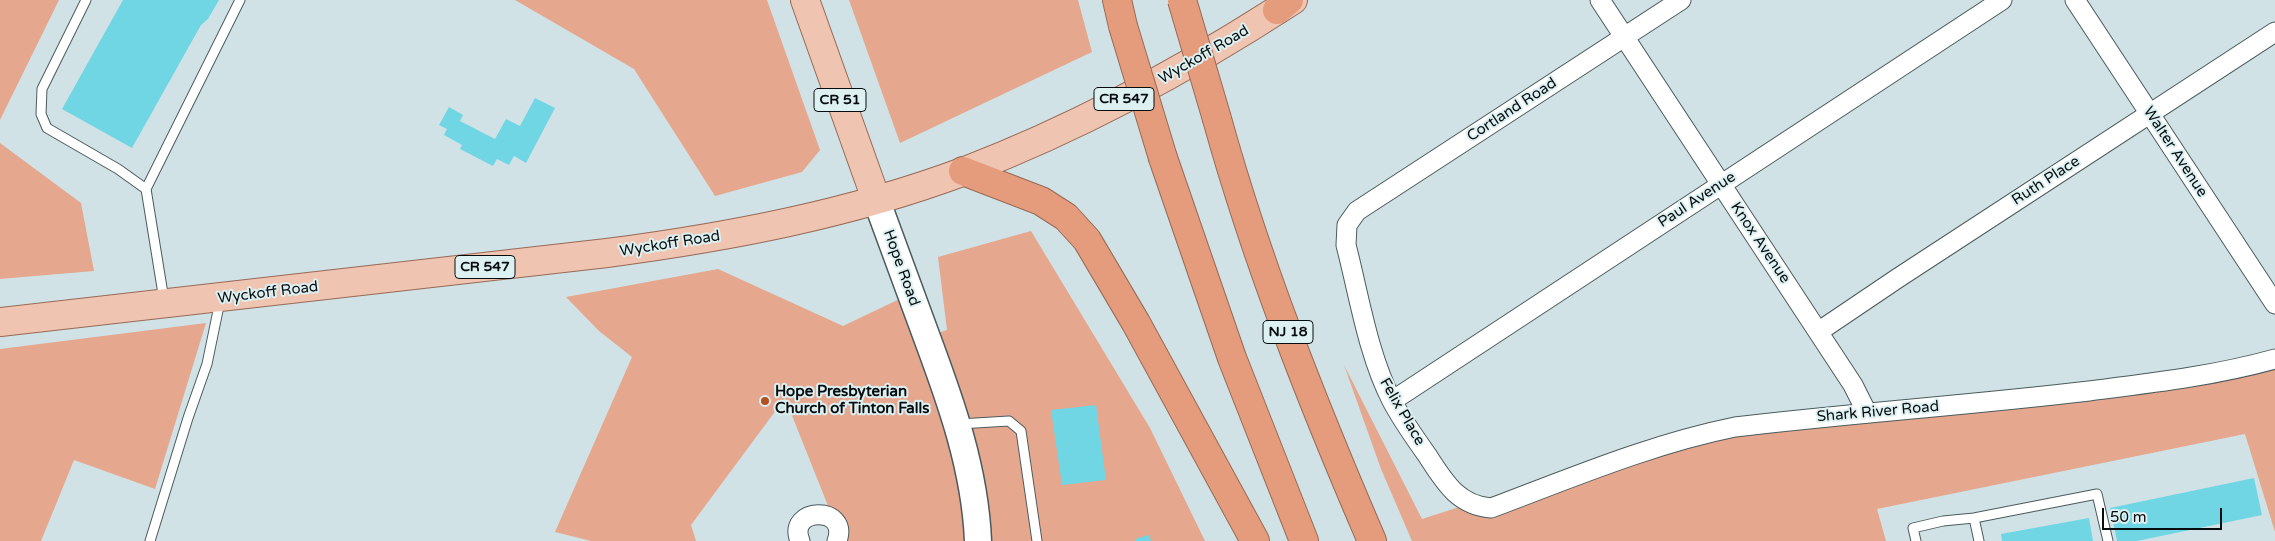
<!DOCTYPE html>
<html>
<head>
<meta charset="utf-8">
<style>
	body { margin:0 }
	#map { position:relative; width:2275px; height:541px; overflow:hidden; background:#d0e2e5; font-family:"Varela Round",sans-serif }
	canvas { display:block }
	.scale { position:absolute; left:2102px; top:508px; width:120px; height:22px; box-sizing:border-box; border:2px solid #070d0e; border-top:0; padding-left:6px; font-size:15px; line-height:18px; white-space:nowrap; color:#070d0e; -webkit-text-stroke:4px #ddf0f2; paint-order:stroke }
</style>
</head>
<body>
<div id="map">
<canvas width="2275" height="541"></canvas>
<div class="scale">50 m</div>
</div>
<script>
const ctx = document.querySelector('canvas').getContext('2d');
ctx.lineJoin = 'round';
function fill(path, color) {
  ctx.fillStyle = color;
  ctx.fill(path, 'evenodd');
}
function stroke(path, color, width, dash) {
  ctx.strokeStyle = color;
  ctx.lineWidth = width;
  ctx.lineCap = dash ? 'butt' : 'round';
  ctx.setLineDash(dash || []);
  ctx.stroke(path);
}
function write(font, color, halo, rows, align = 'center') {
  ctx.font = font + ' "Varela Round",sans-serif';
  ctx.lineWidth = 4;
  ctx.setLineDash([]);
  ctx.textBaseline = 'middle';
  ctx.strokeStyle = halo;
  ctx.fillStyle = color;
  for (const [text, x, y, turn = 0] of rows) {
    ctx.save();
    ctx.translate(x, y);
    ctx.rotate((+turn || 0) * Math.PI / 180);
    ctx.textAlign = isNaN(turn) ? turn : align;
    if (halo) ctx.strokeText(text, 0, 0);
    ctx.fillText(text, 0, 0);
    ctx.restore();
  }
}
fill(new Path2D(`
	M0 0H59L0 120Z
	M515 0H767L820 150 802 172 715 196 634 69Z
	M849 0H1078L1092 52 900 143Z
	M0 143 81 203 94 271 0 279Z
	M1031 231 1150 428 1205 541H842L785 398 691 525 696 541H591L555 532 632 357 599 331 566 297 718 269 843 326 908 295 926 337 947 330 938 257Z
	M206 323 155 489 74 460 41 541H0V349Z
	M2275 363V532L2245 434 1877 509 1886 541H1412L1381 469 1344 365 1422 519 1668 440Z`), '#e5a78e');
fill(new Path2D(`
	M123 0H219L208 19 201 25 132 148 62 109Z
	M535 98 555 108 526 163 514 156 509 165 497 159 493 166 460 149 462 145 444 135 447 129 439 125 449 107 463 115 460 121 495 139 506 119 520 126Z
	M1096 405 1106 480 1062 485 1051 410Z
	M2254 478 2262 515 2137 541H2117L2110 508Z
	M2089 518 2093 541H2002L2001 534Z
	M1149 535 1151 541H1136L1135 539Z`), '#70d6e4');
const lane = new Path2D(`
	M86 0 42 89 41 114 47 128 118 169 146 189
	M164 300 146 189 240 0
	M959 424 1009 421 1021 431 1037 541
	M150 541 188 418 207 364 220 301
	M1916 541 1913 528 1943 521 1974 518
	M1979 541 1974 518 2097 494 2108 541`);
const street = new Path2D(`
	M1600 0 1853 385 1867 413
	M1681 0 1357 211 1347 225 1346 245C1359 295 1368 355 1392 401 1402 420 1415 438 1427 455 1444 481 1457 505 1491 508 1571 478 1651 444 1735 427 1853 413 1971 405 2089 391 2152 383 2214 376 2275 359
	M2075 0 2275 304
	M1818 332 1898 278 2275 32
	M1392 401 2002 0
	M800 541C786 507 850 505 837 541`);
const secondary = new Path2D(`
	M876 199C893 244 909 290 926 335 951 402 975 469 978 541`);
const primary = new Path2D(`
	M805 0 876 199
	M0 322 607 253C729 237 850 214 965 171 1080 127 1190 67 1293 0`);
const highway = new Path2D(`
	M1117 0 1123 26
	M1277 10 1289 0
	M1217 119C1257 263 1313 404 1372 541
	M1163 158 1232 358 1304 541
	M963 171 1041 201 1066 217 1087 240 1136 323 1255 541`);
stroke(lane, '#4b5b5d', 11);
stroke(street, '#4b5b5d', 21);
stroke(secondary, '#4b5b5d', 29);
stroke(primary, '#976a56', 30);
stroke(highway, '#976a56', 30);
stroke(lane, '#fff', 9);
stroke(street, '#fff', 19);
stroke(secondary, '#fff', 26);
stroke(primary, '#efc4b1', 28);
stroke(highway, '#e59c7d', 28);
const highwayBridge = new Path2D(`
	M1182 0 1217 119
	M1123 26 1163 158`);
stroke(highwayBridge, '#976a56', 30, []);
stroke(highwayBridge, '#e59c7d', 28);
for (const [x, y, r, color] of [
	[765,401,5,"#b44f1e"]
]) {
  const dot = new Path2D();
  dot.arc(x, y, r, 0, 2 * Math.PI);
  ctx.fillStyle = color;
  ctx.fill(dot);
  stroke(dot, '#ddf0f2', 2);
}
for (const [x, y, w] of [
	[1124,99,60],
	[840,100,52],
	[485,267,60],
	[1288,332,50]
]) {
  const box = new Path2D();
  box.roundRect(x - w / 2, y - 11.5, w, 23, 4);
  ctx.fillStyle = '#ddf0f2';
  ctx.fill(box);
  stroke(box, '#070d0e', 1);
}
write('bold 14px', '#070d0e', null, [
	["CR 547",1124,99],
	["CR 51",840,100],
	["CR 547",485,267],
	["NJ 18",1288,332]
]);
write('15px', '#070d0e', '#ddf0f2', [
	["Wyckoff Road",1204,55,-30],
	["Cortland Road",1512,110,-33],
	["Walter Avenue",2175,152,57],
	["Ruth Place",2046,181,-33],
	["Paul Avenue",1697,200,-33],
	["Knox Avenue",1760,243,56],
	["Wyckoff Road",670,244,-9],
	["Hope Road",901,268,70],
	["Wyckoff Road",268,293,-7],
	["Felix Place",1402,412,60],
	["Shark River Road",1878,412,-5]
]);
write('bold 15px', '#070d0e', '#ddf0f2', [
	["Hope Presbyterian",775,392],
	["Church of Tinton Falls",775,409]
], 'left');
</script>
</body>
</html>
